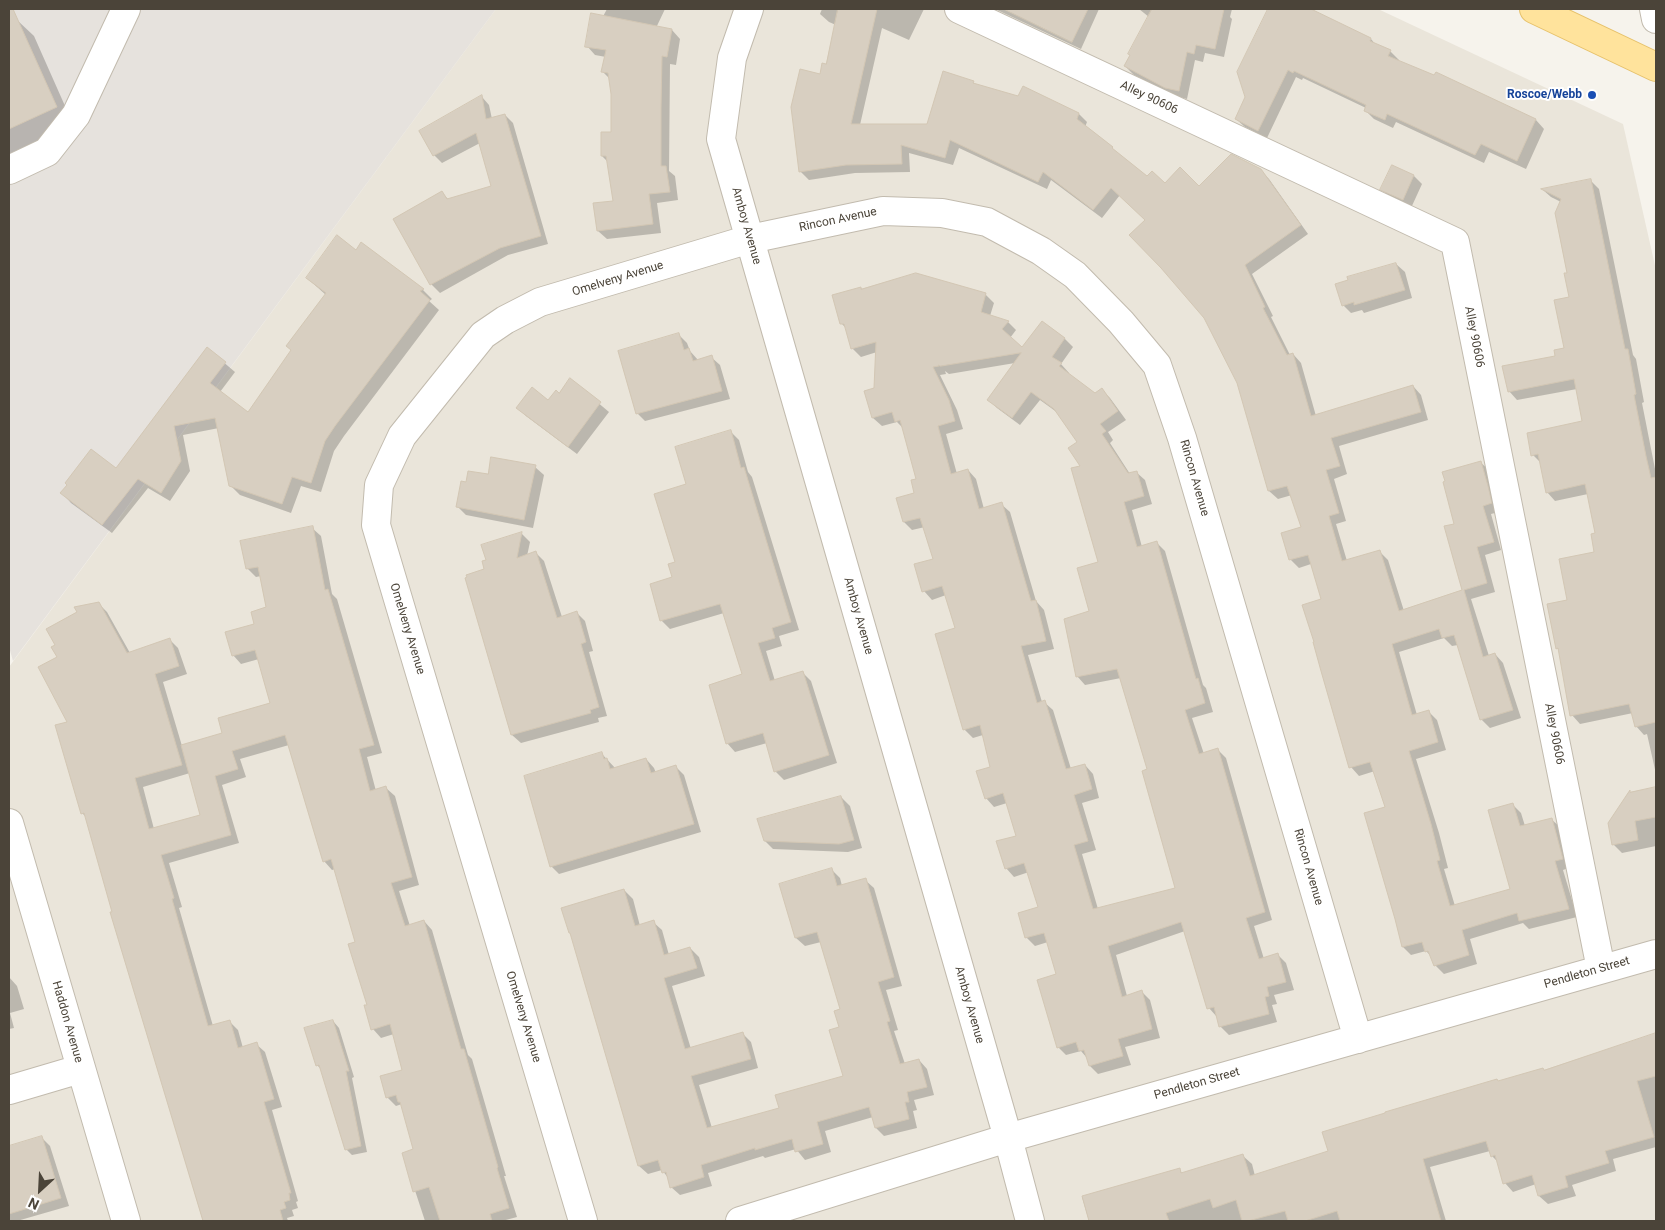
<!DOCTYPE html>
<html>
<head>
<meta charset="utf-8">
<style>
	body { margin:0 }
	#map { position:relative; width:1665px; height:1230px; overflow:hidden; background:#f6f3ec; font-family:Roboto,sans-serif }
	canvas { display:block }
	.frame { position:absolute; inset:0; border:10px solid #4b4439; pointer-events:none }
	.north { position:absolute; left:15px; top:1165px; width:50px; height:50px; -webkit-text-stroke:4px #fff; paint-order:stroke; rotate:205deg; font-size:14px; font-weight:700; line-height:20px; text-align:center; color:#4b4439 }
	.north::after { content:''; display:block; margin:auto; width:18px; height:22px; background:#4b4439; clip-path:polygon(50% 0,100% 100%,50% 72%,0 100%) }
</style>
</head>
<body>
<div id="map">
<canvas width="1665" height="1230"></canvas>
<div class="frame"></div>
<div class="north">N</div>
</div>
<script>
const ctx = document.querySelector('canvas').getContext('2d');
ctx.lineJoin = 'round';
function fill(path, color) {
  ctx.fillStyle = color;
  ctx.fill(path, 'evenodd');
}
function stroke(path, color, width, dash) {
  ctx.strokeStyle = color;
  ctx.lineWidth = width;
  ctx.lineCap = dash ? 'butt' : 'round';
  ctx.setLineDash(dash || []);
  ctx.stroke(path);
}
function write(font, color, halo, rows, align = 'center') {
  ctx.font = font + ' Roboto,sans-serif';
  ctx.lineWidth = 4;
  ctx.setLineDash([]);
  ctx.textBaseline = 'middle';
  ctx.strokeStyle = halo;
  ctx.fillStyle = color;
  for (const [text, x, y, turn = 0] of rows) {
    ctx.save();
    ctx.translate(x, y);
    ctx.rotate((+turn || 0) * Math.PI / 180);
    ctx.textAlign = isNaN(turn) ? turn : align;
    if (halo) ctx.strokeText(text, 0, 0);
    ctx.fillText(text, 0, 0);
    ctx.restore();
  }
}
fill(new Path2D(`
	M496 9H1378L1623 124 1656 270V1221H9V667Z`), '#eae5da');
fill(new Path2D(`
	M9 9H496L13 661 9 647Z`), '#e6e2dd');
fill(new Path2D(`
	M607 9H665L656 28 672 30 680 39 676 65 670 64 669 171 675 176 678 200 657 203 661 233 607 239 598 231 594 204 614 202 608 162 602 156 612 134V94L610 79 603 72 606 57 595 55 587 46Z
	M822 9H924L909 40 882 28 860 125H928L943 73 973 82 975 85 1079 114 1087 122 1085 127 1147 177 1165 185 1199 188 1260 170 1269 179 1308 234 1252 274 1273 316 1271 317 1290 355 1293 354 1301 363 1316 416 1413 386 1421 395 1428 420 1339 446 1347 474 1334 479 1346 521 1336 524 1347 561 1379 551 1388 560 1404 611 1464 591 1456 525 1480 462 1489 470 1499 512 1491 514 1501 550 1485 555 1495 592 1471 599 1489 656 1495 654 1503 663 1521 718 1490 728 1481 719 1458 645 1452 646 1444 638 1399 652 1417 715 1428 711 1437 720 1446 750 1416 759 1439 833 1448 868 1444 869 1455 906 1512 889 1513 805 1521 813 1525 826 1551 819 1560 827 1571 867 1563 870 1577 917 1529 929 1523 923 1470 939 1477 964 1444 974 1435 965 1432 957 1426 951 1411 955 1403 947 1396 919 1386 807 1375 771 1359 776 1351 767 1323 600 1311 564 1299 568 1290 559 1303 528 1292 495 1278 499 1269 491 1238 383 1205 317 1146 220 1120 195 1102 218 1051 180 1047 189 959 148 953 165 909 153 910 172 855 173 809 180 800 171 821 75 827 66 836 25 829 22 820 14Z
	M995 9H1099L1081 49Z
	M1139 9H1232L1230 17 1232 19 1224 57 1205 53 1203 62 1195 60 1187 99 1175 96 1134 75 1125 66 1149 17Z
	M1269 9H1308L1371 39 1376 45 1390 51 1399 60 1398 61 1435 77 1437 74 1536 120 1544 129 1526 169 1489 152 1484 163 1396 122 1393 128 1374 119 1365 110 1366 108 1303 78 1302 80 1296 77 1267 138 1245 127 1236 119 1246 98 1238 72Z
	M17 20 34 36 73 124 9 154V23Z
	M482 97 489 105 492 119 505 115 513 123 548 244 508 255 440 293 432 285 395 219 442 193 449 200 493 187 480 143 442 163 434 155 421 131Z
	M1392 166 1414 176 1422 184 1411 208 1390 198 1382 189Z
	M1591 181 1599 189 1633 355 1636 359 1644 402 1642 403 1656 474V774L1647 734 1644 735 1636 726 1633 713 1580 724 1572 715 1560 651 1557 648 1568 601 1596 553 1597 534 1588 494 1555 501 1547 492 1541 463 1533 455 1583 422 1577 389 1517 400 1509 391 1566 349 1570 298 1561 202 1551 197 1543 190Z
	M362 244 423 290 432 299 429 301 439 310 344 436 334 451 321 492 301 486 291 513 240 495 230 485 219 428 183 435 190 471 170 501 148 488 112 533 71 503 62 493 116 469 208 349 235 372 220 392 248 414 292 351 326 295 307 278 356 252Z
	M1396 264 1405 272 1412 298 1364 313 1362 310 1351 313 1343 305Z
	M861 288 863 290 985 294 994 303 990 316 1008 322 1016 330 1010 338 1023 349 1042 322 1065 339 1073 347 1061 364 1069 373 1068 374 1095 394 1102 390 1110 398 1126 420 1108 432 1113 440 1110 443 1130 474 1136 472 1145 480 1152 504 1132 510 1142 547 1156 542 1165 551 1203 685 1206 688 1213 712 1192 718 1204 754 1218 750 1226 758 1272 920 1254 926 1264 959 1278 955 1286 963 1294 990 1274 995 1277 1004 1272 1005 1277 1022 1229 1035 1220 1026 1217 1017 1209 1008 1185 931 1116 955 1127 996 1142 992 1150 1000 1160 1038 1125 1047 1131 1065 1098 1074 1090 1066 1087 1058 1081 1051 1066 1055 1058 1047V975L1048 942 1035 946 1026 937 1040 908 1029 872 1014 877 1006 868 1017 836 1007 803 994 807 986 798 992 768 983 735 973 738 964 729 956 629 946 595 932 600 924 591 934 559 925 527 912 530 904 522 916 494 917 480 904 429 897 422 882 426 873 418 865 392 875 389 877 352 861 357 852 348 847 329 842 324ZM1015 363 989 400 997 408 1020 425 1040 400 1058 413 1078 442 1100 563 1077 676 1085 685 1121 678 1149 770 1176 889 1098 909 1082 854 1096 850 1082 803 1099 798 1093 774 1085 765 1071 769 1053 710 1044 702H1042L1028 655 1054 649 1044 610 1036 601 1010 512 1001 504 984 509 976 479 968 470 957 474 946 434 963 429 957 410 940 375 946 374 945 371 949 374Z
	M679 335 687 343 690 351 698 360 711 357 720 365 730 399 645 421 637 413Z
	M571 380 609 412 577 454 526 416 518 408 549 402 560 395Z
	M730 431 739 440 748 472 752 477 799 630 779 636 782 646 766 651 775 681 803 673 811 681 837 763 784 780 776 772 767 743 735 752 727 743 743 675 724 613 670 629 661 620 674 578 687 485Z
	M535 467 544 475 533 528 466 515 457 506 467 484 489 475Z
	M312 528 321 536 332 594 337 599 382 753 367 757 376 791 386 788 395 796 419 885 399 891 410 926 424 921 432 930 468 1055 472 1059 506 1176H504L517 1217 502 1221H425L403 1154 415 1150 402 1104 396 1106 387 1097 404 1071 394 1034 381 1038 373 1029 356 943 335 869 332 870 324 861 289 745 240 759 246 777 222 785 239 843 169 863 182 907 179 908 213 1026 229 1021 238 1030 243 1048 256 1044 265 1052 282 1107 272 1110 298 1201 296 1202 298 1208 292 1210 294 1216 287 1218 288 1221H203L112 913 113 912 86 817 82 813 59 657 98 603 107 612 130 653 170 640 178 648 187 674 163 682 182 746 224 734 272 704 259 659 241 664 233 655 268 608 261 576 256 577 247 568ZM190 773 201 816 154 829 143 787Z
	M522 534 530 542 527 556 536 553 544 561 562 617 577 613 585 621 593 651 589 652 607 716 598 718 599 722 521 743 512 735 466 579 486 570 488 560Z
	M602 754 616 769 646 759 654 768 656 773 676 767 684 775 701 832 559 874 551 866Z
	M1656 788V846L1622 853 1614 845 1631 793Z
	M841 797 850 806 862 848 848 852 773 849 765 841Z
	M831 869 840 878 842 886 865 880 874 888 902 986 886 990 898 1030 894 1031 905 1064 919 1060 927 1069 934 1095 914 1100 917 1110 913 1111 917 1128 884 1136 876 1128 873 1117 825 1131 831 1152 805 1160 796 1149 765 1158 763 1156 708 1173 712 1186 680 1195 671 1187 669 1179 662 1170 648 1174 639 1166 624 890 633 899 640 926 653 922 662 930 669 955 690 948 699 957 705 976 672 986 691 1049 742 1033 751 1042 758 1068 699 1085 712 1128 780 1109 844 1077 840 1028 841 1010 821 942 805 946 796 938 780 885Z
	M9 977 17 986 24 1009 10 1013 14 1028 9 1029Z
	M333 1021 339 1028 354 1077 352 1078 367 1152 352 1155 346 1149 323 1071 317 1065Z
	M1656 1035V1147L1613 1159 1616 1171 1572 1185 1576 1196 1548 1204 1539 1196 1536 1184 1513 1192 1505 1183 1498 1162 1492 1156 1490 1151 1430 1167 1446 1221H1089L1082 1197 1179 1170 1183 1174 1243 1156 1252 1164 1255 1176 1329 1152 1499 1082 1544 1071Z
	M42 1138 50 1146 69 1206 17 1221H9V1147Z`), '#0003');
const building = new Path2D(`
	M9 9H13L57 107 9 129Z
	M838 9H877L851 124H927L943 71 974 81 973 83 1018 96 1023 86 1079 113 1077 119 1113 147 1112 148 1147 176 1152 171 1165 183 1180 167 1199 186 1231 154 1261 169 1301 225 1245 265 1265 307 1263 308 1287 355 1293 353 1311 416 1413 385 1421 412 1331 438 1340 466 1326 470 1339 513 1329 516 1342 561 1380 550 1399 611 1462 590 1444 526 1454 524 1443 482 1445 481 1442 472 1481 461 1488 486 1492 503 1483 506 1494 542 1477 547 1487 583 1464 590 1483 657 1495 653 1513 710 1480 720 1454 635 1442 638 1439 629 1392 644 1412 715 1429 710 1438 742 1409 751 1431 824 1440 860 1437 861 1450 906 1510 889 1488 810 1513 803 1520 826 1552 818 1563 859 1555 861 1569 909 1519 921 1517 913 1462 930 1469 955 1434 966 1428 951 1425 952 1422 942 1402 947 1395 919 1364 813 1385 807 1370 762 1349 768 1321 671 1313 642H1314L1302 605 1321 599 1308 555 1289 560 1281 533 1301 527 1287 486 1268 491 1237 383 1204 318 1161 268 1129 235 1145 220 1111 188 1093 210 1043 172 1038 182 950 140 945 158 901 145 902 164 846 165 799 172 791 107 800 69 820 74 822 63 826 64Z
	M1004 9H1088L1072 42Z
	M1152 9H1224L1215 49 1196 45 1194 54 1187 52 1179 91 1165 88 1124 66 1130 55 1128 54Z
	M1268 9H1311L1371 38 1370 41 1391 50 1388 56 1434 75 1436 72 1536 119 1517 161 1481 144 1475 155 1387 114 1385 120 1364 111 1366 105 1294 71 1293 73 1288 70 1258 131 1235 119 1245 97 1237 72Z
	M591 13 672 29 667 57 662 56 661 109V166H666L670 192 649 194 653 224 597 231 593 203 613 201 606 156H601V132H611V94L608 73 601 72 606 50 585 47Z
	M482 95 486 119 505 114 541 236 500 248 430 285 393 219 442 191 447 199 491 186 476 133 433 156 419 131Z
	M1392 165 1414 175 1403 200 1380 190Z
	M1591 179 1625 349H1628L1636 394 1634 395 1646 456 1651 478 1656 477V722L1635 727 1629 704 1570 716 1558 648 1556 649 1547 604 1567 600 1559 559 1594 552 1591 534 1595 533 1585 484 1546 493 1538 454 1531 456 1527 433 1582 421 1574 379 1508 392 1502 366 1555 356 1554 350 1564 348 1554 300 1569 297 1564 273H1567L1555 213 1561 199 1541 189Z
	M337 235 356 250 361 242 424 289 420 291 430 300 335 426 325 441 311 483 292 477 282 504 229 486 215 418 174 426 181 461 161 493 138 479 102 525 60 493 67 485 65 483 91 449 116 468 207 347 226 362 210 383 248 412 291 350 286 346 326 293 306 278Z
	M1396 263 1405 290 1354 305V302L1342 306 1335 284 1348 280 1347 277Z
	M916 273 986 293 981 312 1009 321 1002 329 1022 347 1042 321 1065 338 1052 357 1062 363 1059 366 1095 393 1102 388 1118 411 1100 424 1106 431 1102 434 1128 473 1137 471 1144 496 1124 502 1137 547 1157 541 1196 679 1198 678 1205 703 1185 710 1199 754 1218 748 1265 912 1246 918 1259 959 1278 953 1286 982 1267 987 1269 996 1265 997 1269 1014 1219 1027 1214 1007 1207 1009 1181 922 1108 946 1122 997 1142 990 1152 1029 1118 1039 1123 1056 1089 1066 1084 1050 1079 1051 1076 1042 1057 1048 1037 980 1056 974 1044 933 1025 938 1018 913 1038 907 1024 863 1005 869 996 841 1016 836 1003 793 985 799 976 771 990 767 980 725 963 730 935 634 955 628 942 586 922 592 914 564 933 559 920 518 903 522 896 498 914 493 911 480 916 479 900 420 895 422 892 412 872 418 864 391 874 388 876 342 851 349 844 324H840L832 295 861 287V289ZM1021 353 987 400 1012 418 1031 392 1054 409 1077 442 1068 448 1080 466 1071 468 1098 562 1077 568 1089 611 1064 619 1076 677 1117 669 1147 769 1142 771 1175 888 1093 909 1074 845 1088 841 1074 795 1092 789 1085 764 1066 769 1045 700 1037 703 1021 646 1046 641 1036 600 1031 601 1002 502 979 509 968 469 951 474 938 426 955 421 949 400 933 367 939 366 938 365 940 366Z
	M679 333 684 350 689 348 693 361 712 355 722 391 636 414 618 351Z
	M570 378 601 402 568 447 516 408 532 387 548 400 556 390 559 393Z
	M731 430 741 468 744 467 791 622 772 628 775 638 758 643 770 681 803 671 829 755 774 772 763 733 726 744 709 685 742 674 720 604 660 621 650 584 672 577 668 564 675 562 654 494 686 484 675 447Z
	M491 457 536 465 524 520 456 507 461 481 466 482 468 471 488 474Z
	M313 526 325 590 328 589 374 745 359 749 370 791 386 786 412 877 391 883 405 926 424 920 461 1049H464L498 1167 497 1168 509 1208 490 1214 492 1221H440L429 1187 413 1192 402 1153 413 1149 400 1102H398L396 1095 386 1098 380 1076 402 1070 390 1024 371 1030 364 1005H367L348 944 355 942 331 859 323 862 285 735 232 751 238 769 215 776 231 835 161 855 174 898 172 899 208 1026 230 1020 238 1048 257 1042 274 1099 264 1102 291 1193H289L290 1200 284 1202 286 1208 280 1210 283 1221H203L110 912H112L84 813 81 814 55 725 67 722 38 667 57 657 51 647 55 645 46 629 77 612 74 607 99 602 127 653 170 638 179 666 155 674 182 765 135 778 149 829 200 815 181 745 222 733 218 718 270 703 255 650 232 656 225 632 254 624 251 612 266 607 258 567 246 569 240 541Z
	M522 532 517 558 536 551 557 618 577 611 586 642 581 644 599 707 590 710 591 713 511 735 465 578 467 577 466 575 484 569 482 561 486 560 481 545Z
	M602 752 604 759 607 758 610 769 646 758 651 773 676 765 694 824 550 867 524 776Z
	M1656 787V817L1635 821 1638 840 1612 845 1608 823 1630 790V792Z
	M841 796 854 840 839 844 764 841 757 819Z
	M832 868 837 886 866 878 894 977 878 982 890 1021 887 1022 900 1064 919 1059 927 1087 907 1092 909 1102H905L909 1119 875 1128 869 1107 817 1122 823 1144 795 1152 792 1139 755 1150V1148L701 1165 704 1177 670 1188 666 1172 662 1173 658 1160 638 1166 570 933H569L561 908 624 889 635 926 654 920 664 955 690 947 697 968 664 978 685 1049 743 1032 751 1059 691 1076 707 1128 779 1108 775 1095 843 1076 829 1030 839 1027 834 1011 840 1009 817 932 795 938 779 884Z
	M333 1020 349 1071H346L361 1146 345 1150 319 1065 316 1066 304 1028Z
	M1656 1033V1076L1637 1081 1654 1137 1605 1151 1609 1163 1565 1176 1568 1187 1538 1196 1532 1175 1503 1184 1495 1155 1491 1157 1486 1141 1423 1159 1441 1221H1340L1337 1211 1305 1221H1288L1285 1211 1248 1221H1242L1236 1200 1213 1208 1210 1199 1166 1213 1169 1221H1089L1082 1196 1180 1168 1181 1173 1243 1154 1250 1176 1328 1151 1322 1132 1385 1113V1112L1497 1079 1498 1081 1543 1068 1544 1070Z
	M42 1136 61 1198 9 1214V1146Z`);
fill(building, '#d8cfc1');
stroke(building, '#d3c7b4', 1);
const minor = new Path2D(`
	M749 9 732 58 721 139 1008 1138 1030 1221
	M959 9 1455 242 1601 969
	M1654 9 1656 19
	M9 170 47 152 76 115 126 9
	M9 823 126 1221
	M9 1090 80 1069
	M583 1221 376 525 379 485 402 436 483 335 505 320 540 302 750 239 883 211 942 213 987 222 1041 251 1075 275 1121 322 1157 365 1182 438 1358 1039
	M740 1221 1008 1138 1656 954`);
const major = new Path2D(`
	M1534 9 1656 67`);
stroke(minor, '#c2bbae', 30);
stroke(major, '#e6c16a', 30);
stroke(minor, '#fff', 28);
stroke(major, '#ffe39c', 28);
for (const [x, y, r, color] of [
	[1592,95,5,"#1a4fb4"]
]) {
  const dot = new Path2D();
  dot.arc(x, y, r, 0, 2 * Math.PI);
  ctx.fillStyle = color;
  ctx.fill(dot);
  stroke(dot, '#fff', 2);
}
write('bold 12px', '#164399', '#fff', [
	["Roscoe/Webb",1582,95]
], 'right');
write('12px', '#4b4439', '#fff', [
	["Alley 90606",1149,98,25],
	["Rincon Avenue",838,220,-12],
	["Amboy Avenue",746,226,74],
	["Omelveny Avenue",618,279,-17],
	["Alley 90606",1474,337,79],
	["Rincon Avenue",1194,478,74],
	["Amboy Avenue",858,616,74],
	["Omelveny Avenue",407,629,73],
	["Alley 90606",1554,734,79],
	["Rincon Avenue",1308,867,74],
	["Pendleton Street",1587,973,-16],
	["Amboy Avenue",969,1005,74],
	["Omelveny Avenue",523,1017,73],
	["Haddon Avenue",67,1022,74],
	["Pendleton Street",1197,1084,-16]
]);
</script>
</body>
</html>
